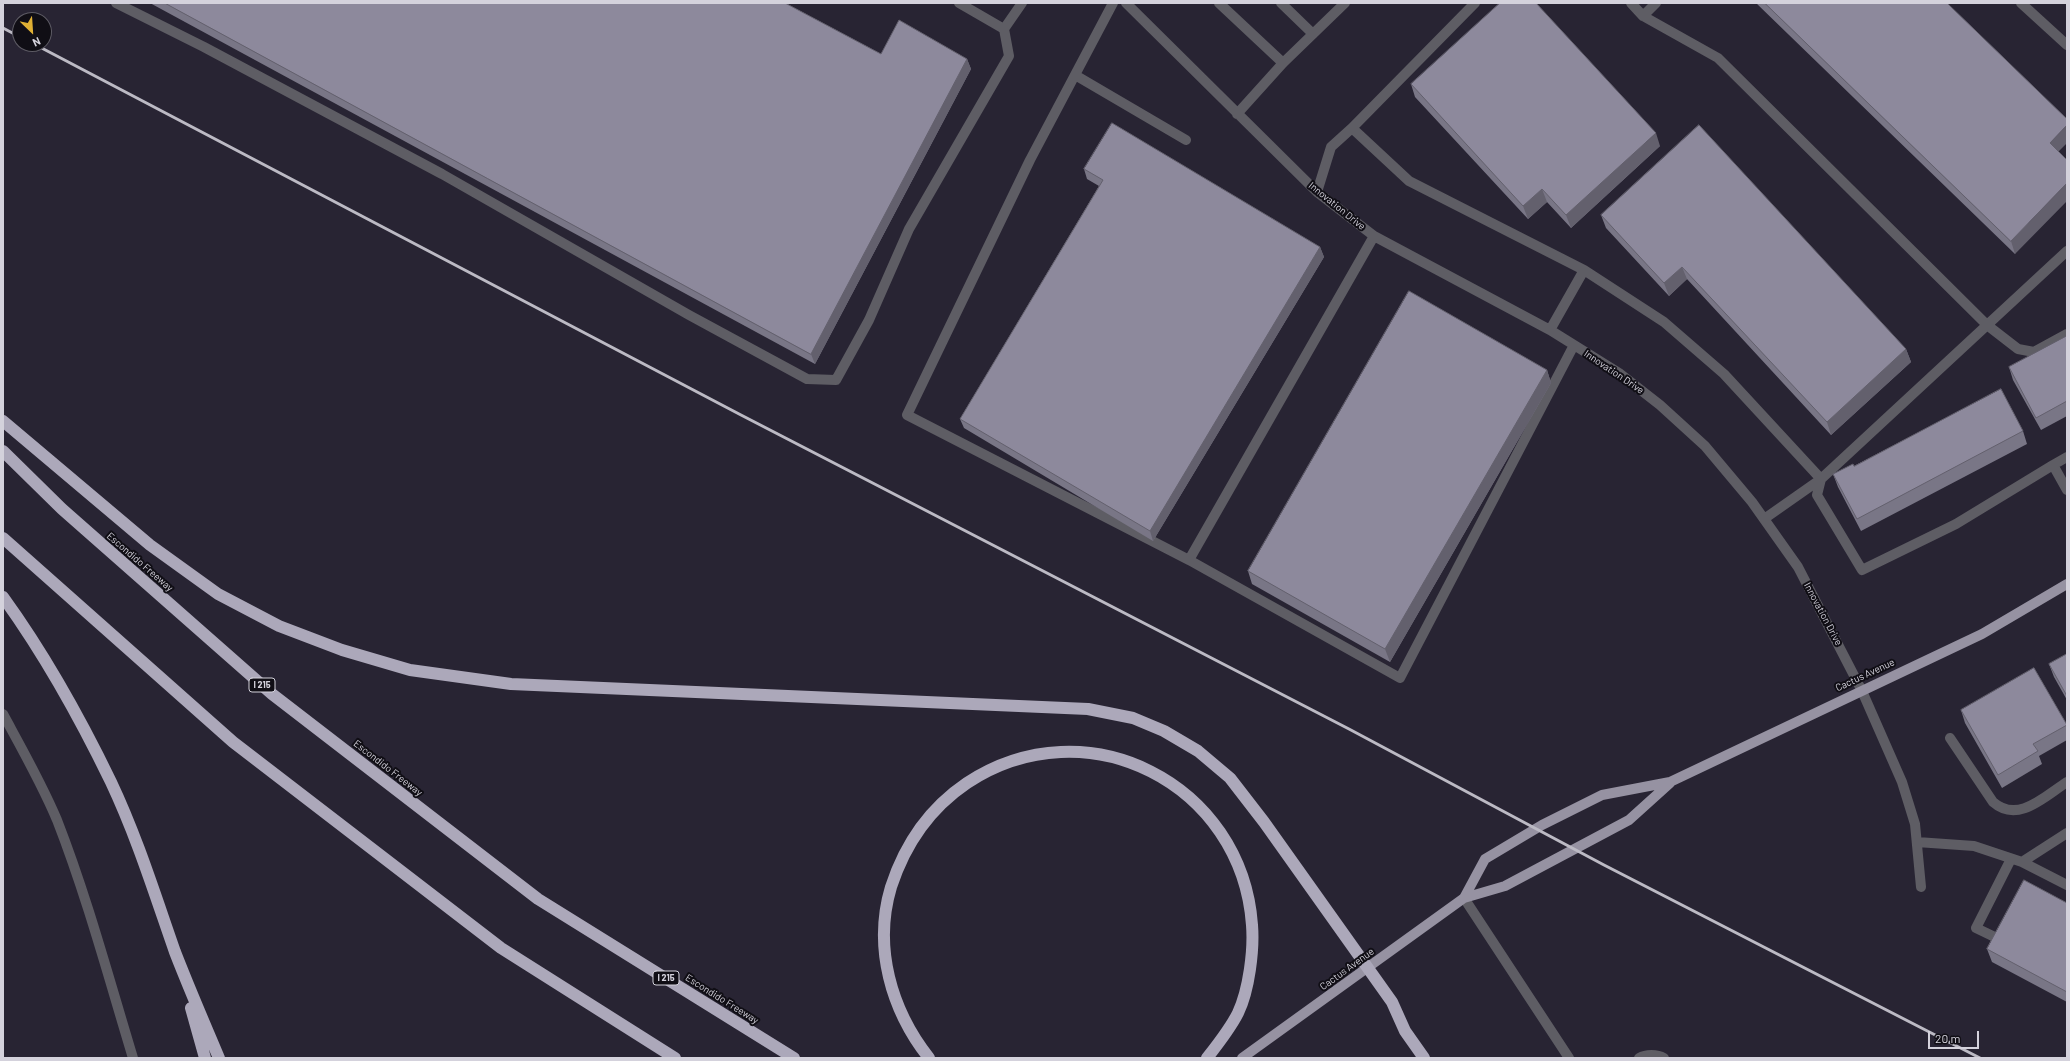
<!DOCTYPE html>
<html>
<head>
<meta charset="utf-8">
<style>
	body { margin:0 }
	#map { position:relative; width:2070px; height:1061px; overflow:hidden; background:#282433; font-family:Barlow,sans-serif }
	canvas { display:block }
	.frame { position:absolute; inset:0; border:4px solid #d4d2dc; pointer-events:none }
	.north { position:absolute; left:12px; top:12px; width:40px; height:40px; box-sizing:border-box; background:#100e15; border:1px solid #5e5c65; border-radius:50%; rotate:155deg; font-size:11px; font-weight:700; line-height:16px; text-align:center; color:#d4d2dc }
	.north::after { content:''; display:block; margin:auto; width:14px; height:18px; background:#e0b034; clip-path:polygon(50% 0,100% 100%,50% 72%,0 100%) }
	.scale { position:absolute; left:1928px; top:1031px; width:51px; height:18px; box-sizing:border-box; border:2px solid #d4d2dc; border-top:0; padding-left:5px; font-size:12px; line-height:14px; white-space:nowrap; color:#d4d2dc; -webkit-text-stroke:3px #100e15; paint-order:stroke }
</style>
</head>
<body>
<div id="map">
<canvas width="2070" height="1061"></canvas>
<div class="frame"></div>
<div class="north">N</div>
<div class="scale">20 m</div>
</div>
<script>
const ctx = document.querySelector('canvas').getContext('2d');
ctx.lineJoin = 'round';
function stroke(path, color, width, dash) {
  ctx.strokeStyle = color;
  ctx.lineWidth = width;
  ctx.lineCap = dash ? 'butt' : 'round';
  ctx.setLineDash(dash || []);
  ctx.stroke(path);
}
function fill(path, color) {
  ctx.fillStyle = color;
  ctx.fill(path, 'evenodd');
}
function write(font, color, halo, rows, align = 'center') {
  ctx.font = font + ' Barlow,sans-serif';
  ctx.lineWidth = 4;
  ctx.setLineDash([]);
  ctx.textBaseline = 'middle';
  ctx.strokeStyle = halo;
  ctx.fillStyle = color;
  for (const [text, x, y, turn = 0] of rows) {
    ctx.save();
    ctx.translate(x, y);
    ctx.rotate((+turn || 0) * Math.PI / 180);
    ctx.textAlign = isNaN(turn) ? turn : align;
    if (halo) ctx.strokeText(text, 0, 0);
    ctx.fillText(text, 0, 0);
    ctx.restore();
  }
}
stroke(new Path2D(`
	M116 3 204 47 442 174 689 315 807 379 836 380 869 320 909 229 1009 56 1004 29 1022 3
	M959 3 1004 29
	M1113 3 1030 160 907 415 1189 560 1374 236
	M1126 3 1317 192 1374 236 1550 330 1619 373 1660 405 1705 446 1752 502 1798 567 1862 691 1902 782 1915 824 1921 887
	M1219 3 1283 63
	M1281 3 1313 34
	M1631 3 1643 16 1656 3
	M2021 3 2067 45
	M1643 16 1718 58 1987 325 2018 349 2034 352 2067 334
	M1075 75 1186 140
	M1237 114 1283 63 1345 3
	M1352 128 1475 3
	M1317 192 1331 147 1352 128 1409 181 1584 270 1550 330
	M1584 270 1664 322 1724 374 1821 479 1764 519
	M2067 457 2053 465 2067 490
	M2053 465 1956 524 1862 570 1817 495 1821 479 2067 251
	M1189 560 1400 678 1574 345
	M3 714C22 749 42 784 57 820 87 897 109 979 133 1058
	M1950 738 1993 802C2018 824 2045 796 2067 782
	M1917 842 1974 846 2022 862 2067 885
	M2022 862 2067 833
	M1464 898 1569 1058
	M2003 941 1976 928 2011 859
	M1639 1058C1646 1054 1657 1054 1664 1058`), '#5e5d64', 10);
stroke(new Path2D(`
	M1464 898 1485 859 1542 825 1602 795 1670 782 1982 634 2067 584
	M1242 1058 1464 898 1505 886 1629 820 1670 783`), '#9692a2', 10);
stroke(new Path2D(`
	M3 421 150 545 218 594 279 626 342 650 410 670 511 684 1088 709 1133 718 1164 731 1198 751 1230 778 1264 822 1392 1002 1405 1031 1424 1058
	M3 451 62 509 272 694 538 899 794 1058
	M3 538 233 742 501 948 675 1058
	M3 597C45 655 80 718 111 782 137 837 155 895 175 952 189 988 204 1023 219 1058
	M191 1008 205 1058
	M929 1058C891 1010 873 947 891 887 905 844 930 808 967 783 1087 704 1242 784 1252 925 1254 950 1249 990 1238 1013 1230 1029 1218 1044 1207 1058`), '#aca8ba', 12);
stroke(new Path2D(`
	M3 28 20 37
	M34 44 741 415 1349 729 1604 865 1980 1058`), '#bcbac4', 3);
fill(new Path2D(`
	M150 3H785L881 54 967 59 971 69 815 364Z
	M1756 3H1947L2059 152 2015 254Z
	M1411 84 1660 146 1571 228 1547 202 1528 219 1415 97Z
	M1084 169 1320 247 1324 257 1153 541 964 428 960 419 1099 186 1087 179Z
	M1601 215 1906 349 1911 362 1831 435 1687 279 1669 296 1606 228Z
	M2067 336V416L2041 430 2013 380 2009 367Z
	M1547 370 1551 383 1390 662 1252 584 1248 571Z
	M2023 431 2027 444 1861 531 1838 487 1833 474 1854 466Z
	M2067 654V700L2054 677 2049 664Z
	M2034 668 2067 726V740L2039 756 2042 764 2002 788 1965 723 1961 710Z
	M2067 903V1002L1992 962 1987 949Z`), '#797686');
fill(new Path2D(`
	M967 59 971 69 815 364 811 354Z
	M2067 125V143L2054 156 2050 143Z
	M1656 133 1660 146 1571 228 1566 215Z
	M2067 183V201L2015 254 2011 241Z
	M1542 189 1547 202 1528 219 1523 206Z
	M1320 247 1324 257 1153 541 1150 531Z
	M1682 267 1687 279 1669 296 1664 283Z
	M1906 349 1911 362 1831 435 1827 422Z
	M1547 370 1551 383 1390 662 1385 649Z`), '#63606d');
const building = new Path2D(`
	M165 3H785L881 54 899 20 967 59 811 354Z
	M1500 3H1536L1656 133 1566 215 1542 189 1523 206 1411 84Z
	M1765 3H1947L2067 119V125L2050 143 2067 160V183L2011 241Z
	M1112 123 1320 247 1150 531 960 419 1103 180 1084 169Z
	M1699 125 1906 349 1827 422 1682 267 1664 283 1601 215Z
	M1409 291 1547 370 1385 649 1248 571Z
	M2067 336V401L2036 418 2009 367Z
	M2001 389 2023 431 1857 519 1833 474 1853 464 1854 466Z
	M2067 654V696L2049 664Z
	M2034 668 2067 725 2033 744 2038 751 1998 775 1961 710Z
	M2024 880 2067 903V992L1987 949Z`);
fill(building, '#8d899c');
stroke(building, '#63606d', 1);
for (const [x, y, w] of [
	[262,685,26],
	[666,978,26]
]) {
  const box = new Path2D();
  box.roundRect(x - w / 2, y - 7, w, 14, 3);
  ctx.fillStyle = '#100e15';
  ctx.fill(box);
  stroke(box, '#d4d2dc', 1);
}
write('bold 9px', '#d4d2dc', null, [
	["I 215",262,685],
	["I 215",666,978]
]);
write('10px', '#d4d2dc', '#100e15', [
	["Innovation Drive",1337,206,39],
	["Innovation Drive",1614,372,34],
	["Escondido Freeway",140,562,41],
	["Innovation Drive",1823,614,62],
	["Cactus Avenue",1865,675,-25],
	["Escondido Freeway",388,768,38],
	["Cactus Avenue",1347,969,-36],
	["Escondido Freeway",722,999,32]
]);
</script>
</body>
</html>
